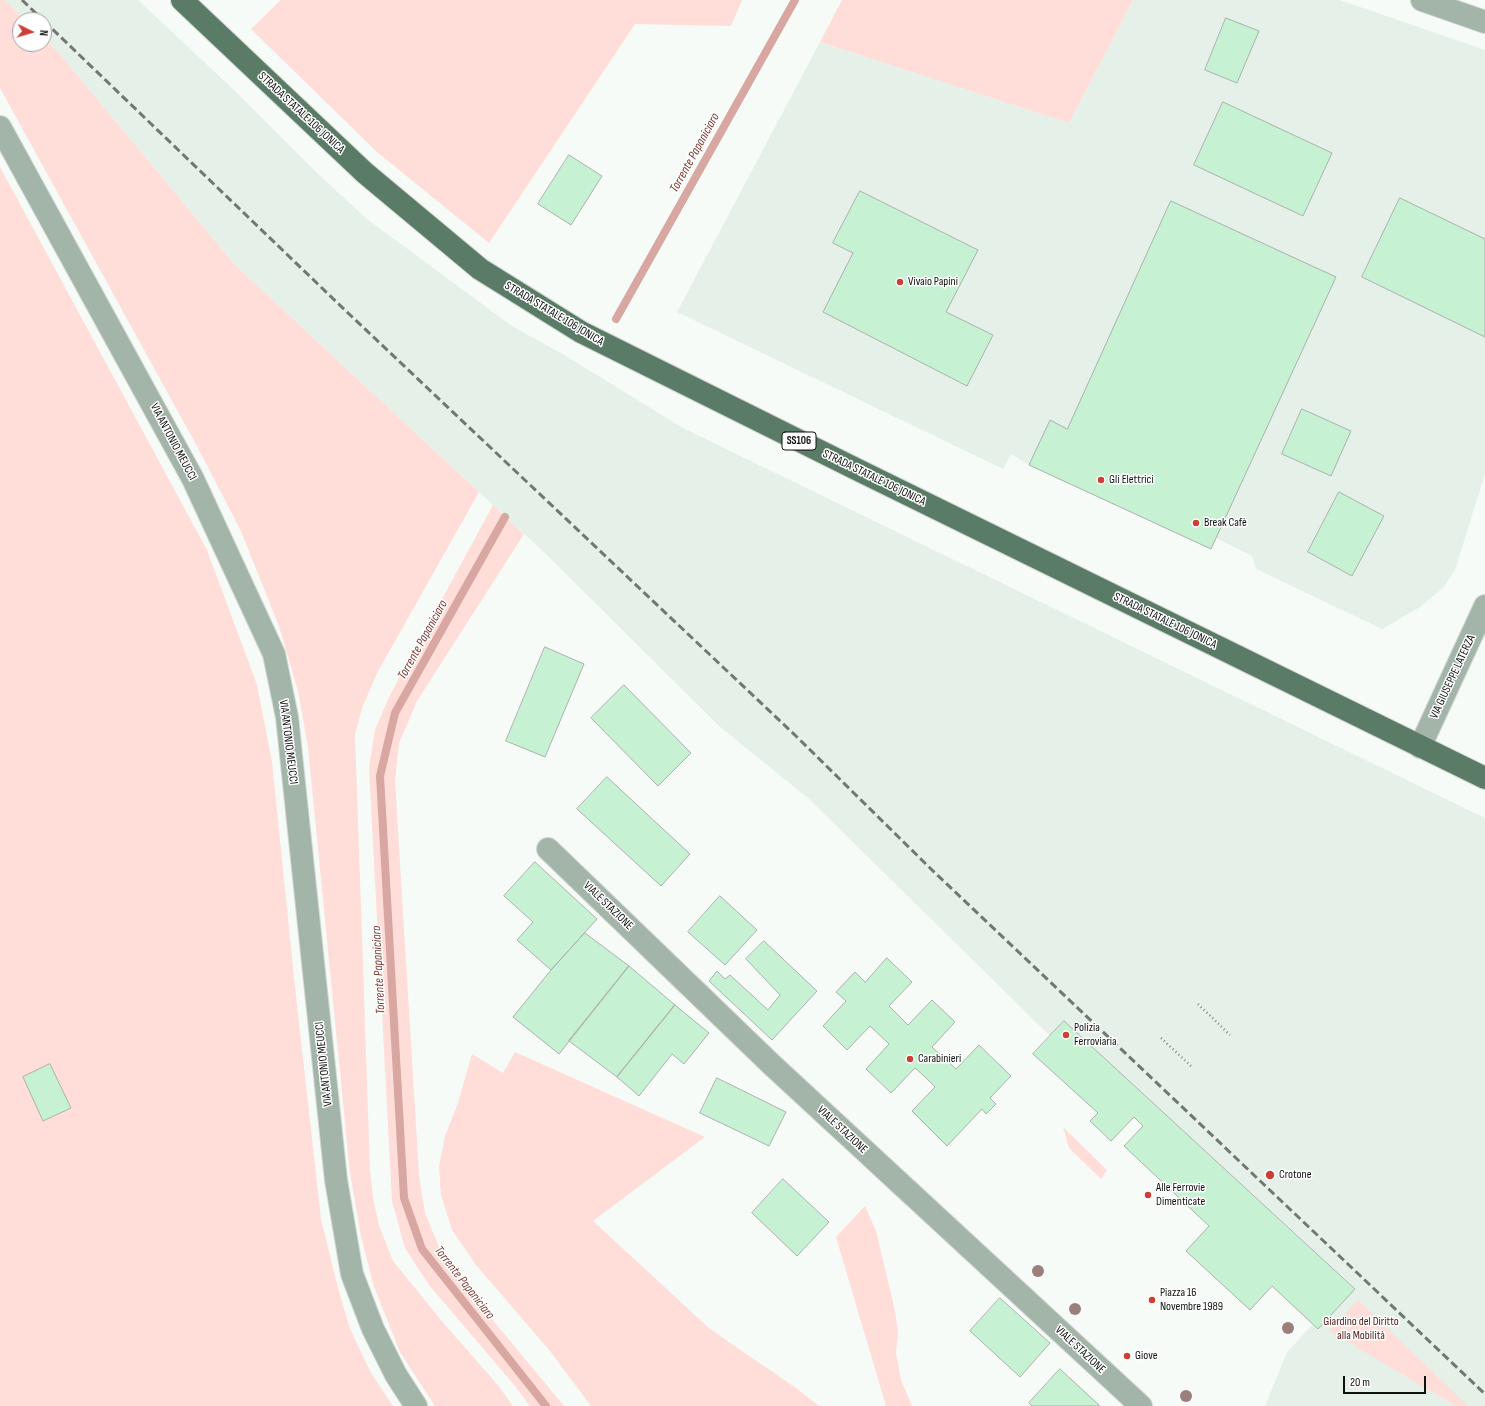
<!DOCTYPE html>
<html>
<head>
<meta charset="utf-8">
<style>
	body { margin:0 }
	#map { position:relative; width:1485px; height:1406px; overflow:hidden; background:#f6fbf7; font-family:"Sofia Sans Condensed",sans-serif }
	canvas { display:block }
	.north { position:absolute; left:12px; top:12px; width:40px; height:40px; box-sizing:border-box; background:#fff; border:1px solid #9fa09f; border-radius:50%; rotate:95deg; font-size:11px; font-weight:700; line-height:16px; text-align:center; color:#0f1110 }
	.north::after { content:''; display:block; margin:auto; width:14px; height:18px; background:#cc3f36; clip-path:polygon(50% 0,100% 100%,50% 72%,0 100%) }
	.scale { position:absolute; left:1343px; top:1376px; width:83px; height:18px; box-sizing:border-box; border:2px solid #0f1110; border-top:0; padding-left:5px; font-size:12px; line-height:14px; white-space:nowrap; color:#0f1110; -webkit-text-stroke:3px #fff; paint-order:stroke }
</style>
</head>
<body>
<div id="map">
<canvas width="1485" height="1406"></canvas>
<div class="north">N</div>
<div class="scale">20 m</div>
</div>
<script>
const ctx = document.querySelector('canvas').getContext('2d');
ctx.lineJoin = 'round';
function fill(path, color) {
  ctx.fillStyle = color;
  ctx.fill(path, 'evenodd');
}
function stroke(path, color, width, dash) {
  ctx.strokeStyle = color;
  ctx.lineWidth = width;
  ctx.lineCap = dash ? 'butt' : 'round';
  ctx.setLineDash(dash || []);
  ctx.stroke(path);
}
function write(font, color, halo, rows, align = 'center') {
  ctx.font = font + ' "Sofia Sans Condensed",sans-serif';
  ctx.lineWidth = 3;
  ctx.setLineDash([]);
  ctx.textBaseline = 'middle';
  ctx.strokeStyle = halo;
  ctx.fillStyle = color;
  for (const [text, x, y, turn = 0] of rows) {
    ctx.save();
    ctx.translate(x, y);
    ctx.rotate((+turn || 0) * Math.PI / 180);
    ctx.textAlign = isNaN(turn) ? turn : align;
    if (halo) ctx.strokeText(text, 0, 0);
    ctx.fillText(text, 0, 0);
    ctx.restore();
  }
}
fill(new Path2D(`
	M4 0H138L233 89 316 172 367 219 512 326 566 356 683 428 1485 818V1406H1265L1287 1352 1313 1324 1318 1329 1355 1288 1064 1021 1050 1036 809 799 719 726 548 556 235 265 58 52 44 38V20H25Z
	M1133 0H1340L1485 50V474L1455 570 1444 587 1420 607 1382 629 1256 569 1252 556 1216 538 1211 549 1029 465 1011 454 1003 469 677 312 820 42 1069 123Z`), '#e5f1e8');
fill(new Path2D(`
	M0 0H4L25 20H20V44H44V38L58 52 235 265 479 492 377 673 362 708 355 734 370 1170 373 1198 379 1226 393 1261 445 1325 497 1384 513 1406H435L400 1352 373 1284 361 1236 350 1173 308 747 298 691 279 626 240 529 198 448 0 88Z
	M281 0H742L731 26 635 24 489 243 377 152 251 29Z
	M842 0H1133L1069 123 820 42Z
	M0 167 207 550 257 685 272 762 295 987 321 1219 338 1288 350 1329 371 1373 393 1406H0Z
	M493 505 524 534 417 701 399 743 395 781 419 1175 425 1213 441 1252 466 1288 564 1406H530L515 1386 429 1285 405 1248 392 1201 369 768 375 730 390 695Z
	M515 1052 705 1137 593 1221 710 1329 796 1388 819 1406H591L550 1351 476 1265 452 1230 441 1195 439 1166 445 1136 458 1103 472 1054 503 1073Z
	M1063 1127 1107 1170 1101 1179 1069 1148Z
	M865 1206 876 1231 895 1311 898 1331 896 1353 901 1380 912 1406H886L836 1237Z
	M1358 1300 1468 1406H1456L1329 1331Z`), '#ffddd8');
stroke(new Path2D(`
	M616 319 795 0
	M505 517 395 713 380 776 404 1198 422 1249 546 1406`), '#d9a7a1', 8);
const building = new Path2D(`
	M1226 18 1259 31 1237 83 1205 70Z
	M1223 102 1332 153 1303 216 1194 165Z
	M569 155 602 176 571 225 538 204Z
	M860 191 978 250 946 312 993 335 967 386 823 312 853 253 833 243Z
	M1400 198 1485 239V337L1362 277Z
	M1171 201 1336 277 1211 549 1029 465 1050 420 1067 429Z
	M1302 409 1351 431 1331 476 1282 454Z
	M1339 492 1384 516 1352 576 1308 552Z
	M545 647 584 664 545 757 506 741Z
	M624 685 691 753 658 786 591 718Z
	M607 777 690 854 661 886 577 809Z
	M535 862 597 919 551 970 517 940 533 922 504 896Z
	M720 896 757 930 725 965 688 932Z
	M585 933 629 966 559 1054 513 1017 551 970Z
	M764 941 817 991 772 1040 709 981 717 971 725 979 730 975 768 1010 780 995 746 959Z
	M887 958 912 982 889 1006 908 1025 932 1000 955 1022 932 1047 956 1069 979 1045 1011 1076 990 1098 996 1104 986 1114 982 1109 947 1146 912 1111 935 1087 924 1076 915 1068 891 1093 866 1069 889 1044 870 1026 847 1050 823 1026 846 1001 836 992 855 972 865 982Z
	M629 966 675 1005 617 1077 569 1041Z
	M675 1005 709 1033 684 1064 672 1054 639 1096 617 1077Z
	M1064 1021 1355 1289 1318 1329 1272 1286 1250 1310 1186 1251 1209 1226 1124 1146 1143 1126 1134 1117 1111 1141 1090 1121 1098 1113 1033 1054Z
	M50 1064 71 1108 43 1121 23 1077Z
	M717 1078 786 1112 769 1146 700 1113Z
	M783 1179 829 1222 797 1256 752 1213Z
	M1000 1298 1050 1343 1020 1377 970 1331Z
	M1060 1369 1100 1406H1032L1029 1403Z`);
fill(building, '#c6f1d3');
stroke(building, '#acb1ad', 1);
const minor = new Path2D(`
	M1422 0 1485 22
	M0 127 193 479 274 654 287 717 336 1180 352 1274 373 1329 396 1375 416 1406
	M1420 747 1485 606
	M548 849 771 1064 1141 1406`);
const major = new Path2D(`
	M182 0 365 173 480 269 581 332 856 469 1485 778`);
stroke(minor, '#d1d6d2', 24);
stroke(major, '#d1d6d2', 24);
stroke(new Path2D(`
	M1198 1004 1230 1035
	M1161 1038 1191 1066`), '#838684', 2.5, [1, 3]);
stroke(minor, '#a3b5a8', 22);
stroke(major, '#5a7b65', 22);
stroke(new Path2D(`
	M22 0 43 20
	M44 21 348 313 797 737 931 869 1485 1394`), '#737774', 3, [8, 4]);
ctx.fillStyle = '#9c7e7a';
for (const [x, y] of [
	[1038,1271],
	[1075,1309],
	[1288,1328],
	[1186,1396]
]) {
  ctx.beginPath();
  ctx.arc(x, y, 6, 0, 2 * Math.PI);
  ctx.fill();
}
for (const [x, y, r, color] of [
	[900,282,4,"#cc3f36"],
	[1101,480,4,"#cc3f36"],
	[1196,523,4,"#cc3f36"],
	[1066,1035,4,"#cc3f36"],
	[910,1059,4,"#cc3f36"],
	[1270,1175,5,"#cc3f36"],
	[1148,1195,4,"#cc3f36"],
	[1152,1300,4,"#cc3f36"],
	[1127,1356,4,"#cc3f36"]
]) {
  const dot = new Path2D();
  dot.arc(x, y, r, 0, 2 * Math.PI);
  ctx.fillStyle = color;
  ctx.fill(dot);
  stroke(dot, '#fff', 1.5);
}
for (const [x, y, w] of [
	[799,441,34]
]) {
  const box = new Path2D();
  box.roundRect(x - w / 2, y - 9, w, 18, 3);
  ctx.fillStyle = '#fff';
  ctx.fill(box);
  stroke(box, '#0f1110', 1);
}
write('bold 11px', '#0f1110', null, [
	["SS106",799,441]
]);
write('12px', '#0f1110', '#fff', [
	["STRADA STATALE 106 JONICA",301,113,43],
	["STRADA STATALE 106 JONICA",554,314,31],
	["VIA ANTONIO MEUCCI",173,442,62],
	["STRADA STATALE 106 JONICA",874,478,26],
	["STRADA STATALE 106 JONICA",1165,621,26],
	["VIA GIUSEPPE LATERZA",1453,677,-65],
	["VIA ANTONIO MEUCCI",288,742,83],
	["VIALE STAZIONE",608,906,44],
	["VIA ANTONIO MEUCCI",324,1064,-96],
	["VIALE STAZIONE",842,1130,43],
	["VIALE STAZIONE",1080,1350,43]
]);
write('12px', '#0f1110', '#fff', [
	["Vivaio Papini",908,282],
	["Gli Elettrici",1109,480],
	["Break Cafè",1204,523],
	["Polizia",1074,1028],
	["Ferroviaria",1074,1042],
	["Carabinieri",918,1059],
	["Crotone",1279,1175],
	["Alle Ferrovie",1156,1188],
	["Dimenticate",1156,1202],
	["Piazza 16",1160,1293],
	["Novembre 1989",1160,1307],
	["Giove",1135,1356]
], 'left');
write('12px', '#531814', '#fff', [
	["Giardino del Diritto",1361,1322],
	["alla Mobilità",1361,1336]
]);
write('italic 13px', '#7b3c35', '#fff', [
	["Torrente Papaniciaro",695,153,-61],
	["Torrente Papaniciaro",423,640,-61],
	["Torrente Papaniciaro",379,970,-93],
	["Torrente Papaniciaro",464,1283,52]
]);
</script>
</body>
</html>
